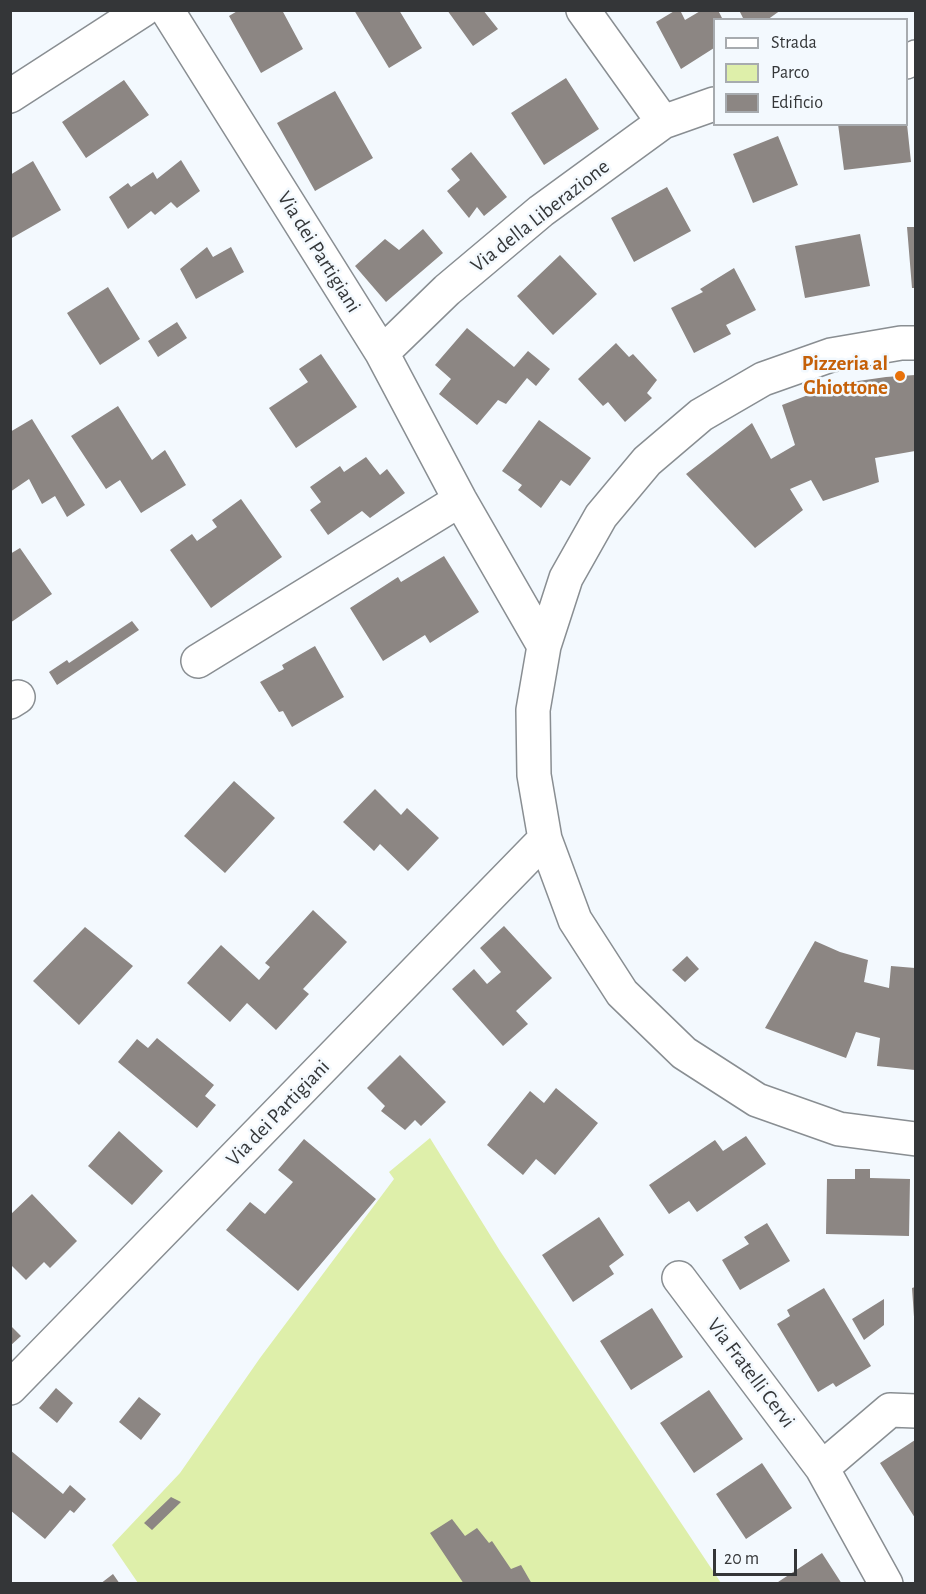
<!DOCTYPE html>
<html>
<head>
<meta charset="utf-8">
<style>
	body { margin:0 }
	#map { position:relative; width:926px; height:1594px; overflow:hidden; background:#f3f9fe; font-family:"Alegreya Sans",sans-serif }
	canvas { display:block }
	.frame { position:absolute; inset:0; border:12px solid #343638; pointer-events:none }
	.legend { position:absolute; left:713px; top:18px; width:195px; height:108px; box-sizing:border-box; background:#f3f9fe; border:2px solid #a7abaf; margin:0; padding:8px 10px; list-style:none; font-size:18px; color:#343638 }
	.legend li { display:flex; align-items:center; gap:12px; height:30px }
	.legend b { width:30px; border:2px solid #a7abaf }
	.scale { position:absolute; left:713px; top:1549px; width:84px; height:27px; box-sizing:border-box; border:3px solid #343638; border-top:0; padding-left:8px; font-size:18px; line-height:21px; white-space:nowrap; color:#343638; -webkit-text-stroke:4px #f3f9fe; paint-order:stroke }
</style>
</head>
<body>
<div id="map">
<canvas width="926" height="1594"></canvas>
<div class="frame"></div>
<ul class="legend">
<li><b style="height:8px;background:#fff"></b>Strada</li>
<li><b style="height:16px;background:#deefaa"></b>Parco</li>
<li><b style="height:16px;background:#8c8683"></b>Edificio</li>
</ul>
<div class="scale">20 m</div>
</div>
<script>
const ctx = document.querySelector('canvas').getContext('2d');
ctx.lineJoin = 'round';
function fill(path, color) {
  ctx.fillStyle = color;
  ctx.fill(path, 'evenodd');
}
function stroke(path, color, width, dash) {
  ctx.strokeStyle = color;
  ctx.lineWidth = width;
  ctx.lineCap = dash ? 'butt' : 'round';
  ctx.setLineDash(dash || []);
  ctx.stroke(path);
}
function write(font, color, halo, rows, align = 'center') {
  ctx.font = font + ' "Alegreya Sans",sans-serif';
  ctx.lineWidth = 5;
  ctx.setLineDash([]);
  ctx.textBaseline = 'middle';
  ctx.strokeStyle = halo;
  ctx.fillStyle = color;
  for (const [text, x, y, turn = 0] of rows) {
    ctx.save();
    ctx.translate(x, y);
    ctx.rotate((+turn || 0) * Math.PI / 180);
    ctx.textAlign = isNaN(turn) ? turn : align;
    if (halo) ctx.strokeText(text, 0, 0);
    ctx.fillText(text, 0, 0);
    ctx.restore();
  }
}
fill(new Path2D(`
	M430 1138 500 1251 721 1583H138L112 1545 180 1473 260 1358 394 1179 389 1172Z`), '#deefaa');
fill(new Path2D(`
	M239 10H282L303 49 261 73 229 16Z
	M354 10H399L422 48 389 68Z
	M447 10H483L498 29 473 46Z
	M676 10H680L685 20 702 10H718L723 20H714V48L681 69 656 22Z
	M739 10H781L767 20H744Z
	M566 78 599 129 544 165 511 113Z
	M124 80 149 115 86 158 62 122Z
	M335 91 373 158 315 191 277 123Z
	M838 124H907L911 162 844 170Z
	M778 136 798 185 753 203 733 154Z
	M471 152 507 197 484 216 477 207 469 218 447 191 460 180 451 169Z
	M181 160 200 191 177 208 171 202 155 215 151 211 128 229 109 197 128 183 131 187 153 172 157 179Z
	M33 161 61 210 10 239V175Z
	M667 187 691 231 634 262 611 218Z
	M907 227H915V288H912Z
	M423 229 443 253 386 302 355 266 385 239 399 250Z
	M860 234 870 286 805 298 795 246Z
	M207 247 213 257 231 247 244 272 196 299 180 269Z
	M560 255 597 294 553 335 517 296Z
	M734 268 756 310 726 325 731 334 694 353 671 308 703 292 700 289Z
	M108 287 140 339 100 365 67 313Z
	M177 322 187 338 158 357 148 341Z
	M467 328 514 367 528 351 550 369 536 386 527 378 506 404 498 400 477 425 439 394 451 379 435 365Z
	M616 343 629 357 633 354 657 380 647 393 652 398 625 422 608 402 603 406 578 379Z
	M321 354 357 407 296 448 269 408 308 382 299 369Z
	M915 375V451L875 458 879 482 823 501 811 480 790 489 803 510 755 548 686 474 752 423 771 459 795 445 782 405 816 392 851 382 886 377Z
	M118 406 152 460 165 450 186 485 141 513 120 480 106 489 71 436Z
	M32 419 85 505 67 517 55 496 42 504 29 479 10 492V432Z
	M539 420 591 458 570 486 561 480 541 508 518 490 522 485 502 471Z
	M366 457 380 475 387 469 405 493 370 518 362 511 328 535 310 510 321 502 310 487 340 466 344 472Z
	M241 499 282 557 211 608 170 550 192 534 197 541 217 527 212 520Z
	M20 548 52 594 10 623V554Z
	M444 556 479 612 430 643 425 635 383 661 350 608 398 577 401 582Z
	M132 621 139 630 57 685 49 672 67 660 69 663Z
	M315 646 344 697 292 727 283 711 279 712 260 682 284 669 282 665Z
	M234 781 275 818 225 873 184 836Z
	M375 789 401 815 407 808 439 838 408 871 380 844 374 851 343 822Z
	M313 910 347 942 303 989 309 994 276 1030 247 1003 230 1022 187 983 221 945 259 980 270 967 265 963Z
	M504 926 552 978 516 1011 528 1024 503 1046 452 989 474 969 487 984 501 972 480 948Z
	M85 927 133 966 79 1025 33 981Z
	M815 941 840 952 868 960 864 982 889 988 891 966 915 968V1070L877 1066 880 1038 856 1032 846 1058 765 1028Z
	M687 956 699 969 685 982 672 970Z
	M157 1038 214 1085 205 1096 216 1105 197 1128 118 1062 137 1039 148 1048Z
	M400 1055 446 1102 421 1126 415 1120 405 1130 381 1111 385 1106 367 1088Z
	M556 1088 598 1123 555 1175 536 1159 523 1175 487 1145 530 1091 544 1103Z
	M119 1131 163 1171 132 1205 88 1166Z
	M746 1136 766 1164 697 1212 689 1201 669 1214 649 1185 715 1140 723 1151Z
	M304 1139 376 1199 298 1291 226 1230 250 1202 265 1214 293 1182 278 1170Z
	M855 1169H870V1178L910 1179 909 1236 826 1234 827 1179H855Z
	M32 1194 77 1241 50 1268 44 1262 26 1280 10 1264V1215Z
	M599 1217 624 1255 609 1266 614 1274 573 1302 542 1255Z
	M767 1223 790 1261 740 1290 722 1260 749 1244 744 1237Z
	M915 1287V1316L914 1317 912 1288Z
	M824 1288 871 1366 836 1387 833 1383 818 1392 777 1324 790 1316 787 1310Z
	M884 1299V1325L864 1340 852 1319Z
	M652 1308 683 1357 631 1390 600 1341Z
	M10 1325 21 1336 10 1346Z
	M56 1388 73 1403 57 1423 39 1408Z
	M709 1390 743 1439 694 1473 660 1423Z
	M139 1397 161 1414 141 1440 119 1422Z
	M915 1440V1518L880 1463Z
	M10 1450 63 1494 70 1485 86 1499 74 1513 70 1510 45 1539 10 1510Z
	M762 1463 792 1508 746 1539 716 1494Z
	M171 1497 181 1502 152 1530 144 1523Z
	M452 1519 465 1536 477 1528 489 1543 492 1541 511 1569 521 1565 532 1584H464L430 1533Z
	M822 1553 842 1584H775Z
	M113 1574 120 1584H100Z`), '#8c8683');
const minor = new Path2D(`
	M167 10 382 353 460 500 544 646
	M583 10 663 122
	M906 62 916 57
	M10 96 143 10
	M916 343H901L831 355 763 379 701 415 647 461 601 516 566 578 544 646 533 710 534 775 545 839 575 920 622 993 684 1053 757 1100 839 1129 916 1139
	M382 353 447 290 541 211 663 122 714 104
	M198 661 460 500
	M10 702 18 697
	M679 1278 822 1468 890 1410 916 1411
	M10 1388 545 839
	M822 1468 886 1584`);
stroke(minor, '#898e92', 36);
stroke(minor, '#fff', 33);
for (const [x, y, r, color] of [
	[900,376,6,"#e8710a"]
]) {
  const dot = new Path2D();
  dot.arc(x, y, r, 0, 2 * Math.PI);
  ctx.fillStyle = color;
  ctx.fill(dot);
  stroke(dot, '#f3f9fe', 2);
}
write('21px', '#343638', '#f3f9fe', [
	["Via della Liberazione",540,216,-38],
	["Via dei Partigiani",319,252,58],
	["Via dei Partigiani",278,1113,-46],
	["Via Fratelli Cervi",751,1373,53]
]);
write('bold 21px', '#c56008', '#f3f9fe', [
	["Pizzeria al",888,364],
	["Ghiottone",888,388]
], 'right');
</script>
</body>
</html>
